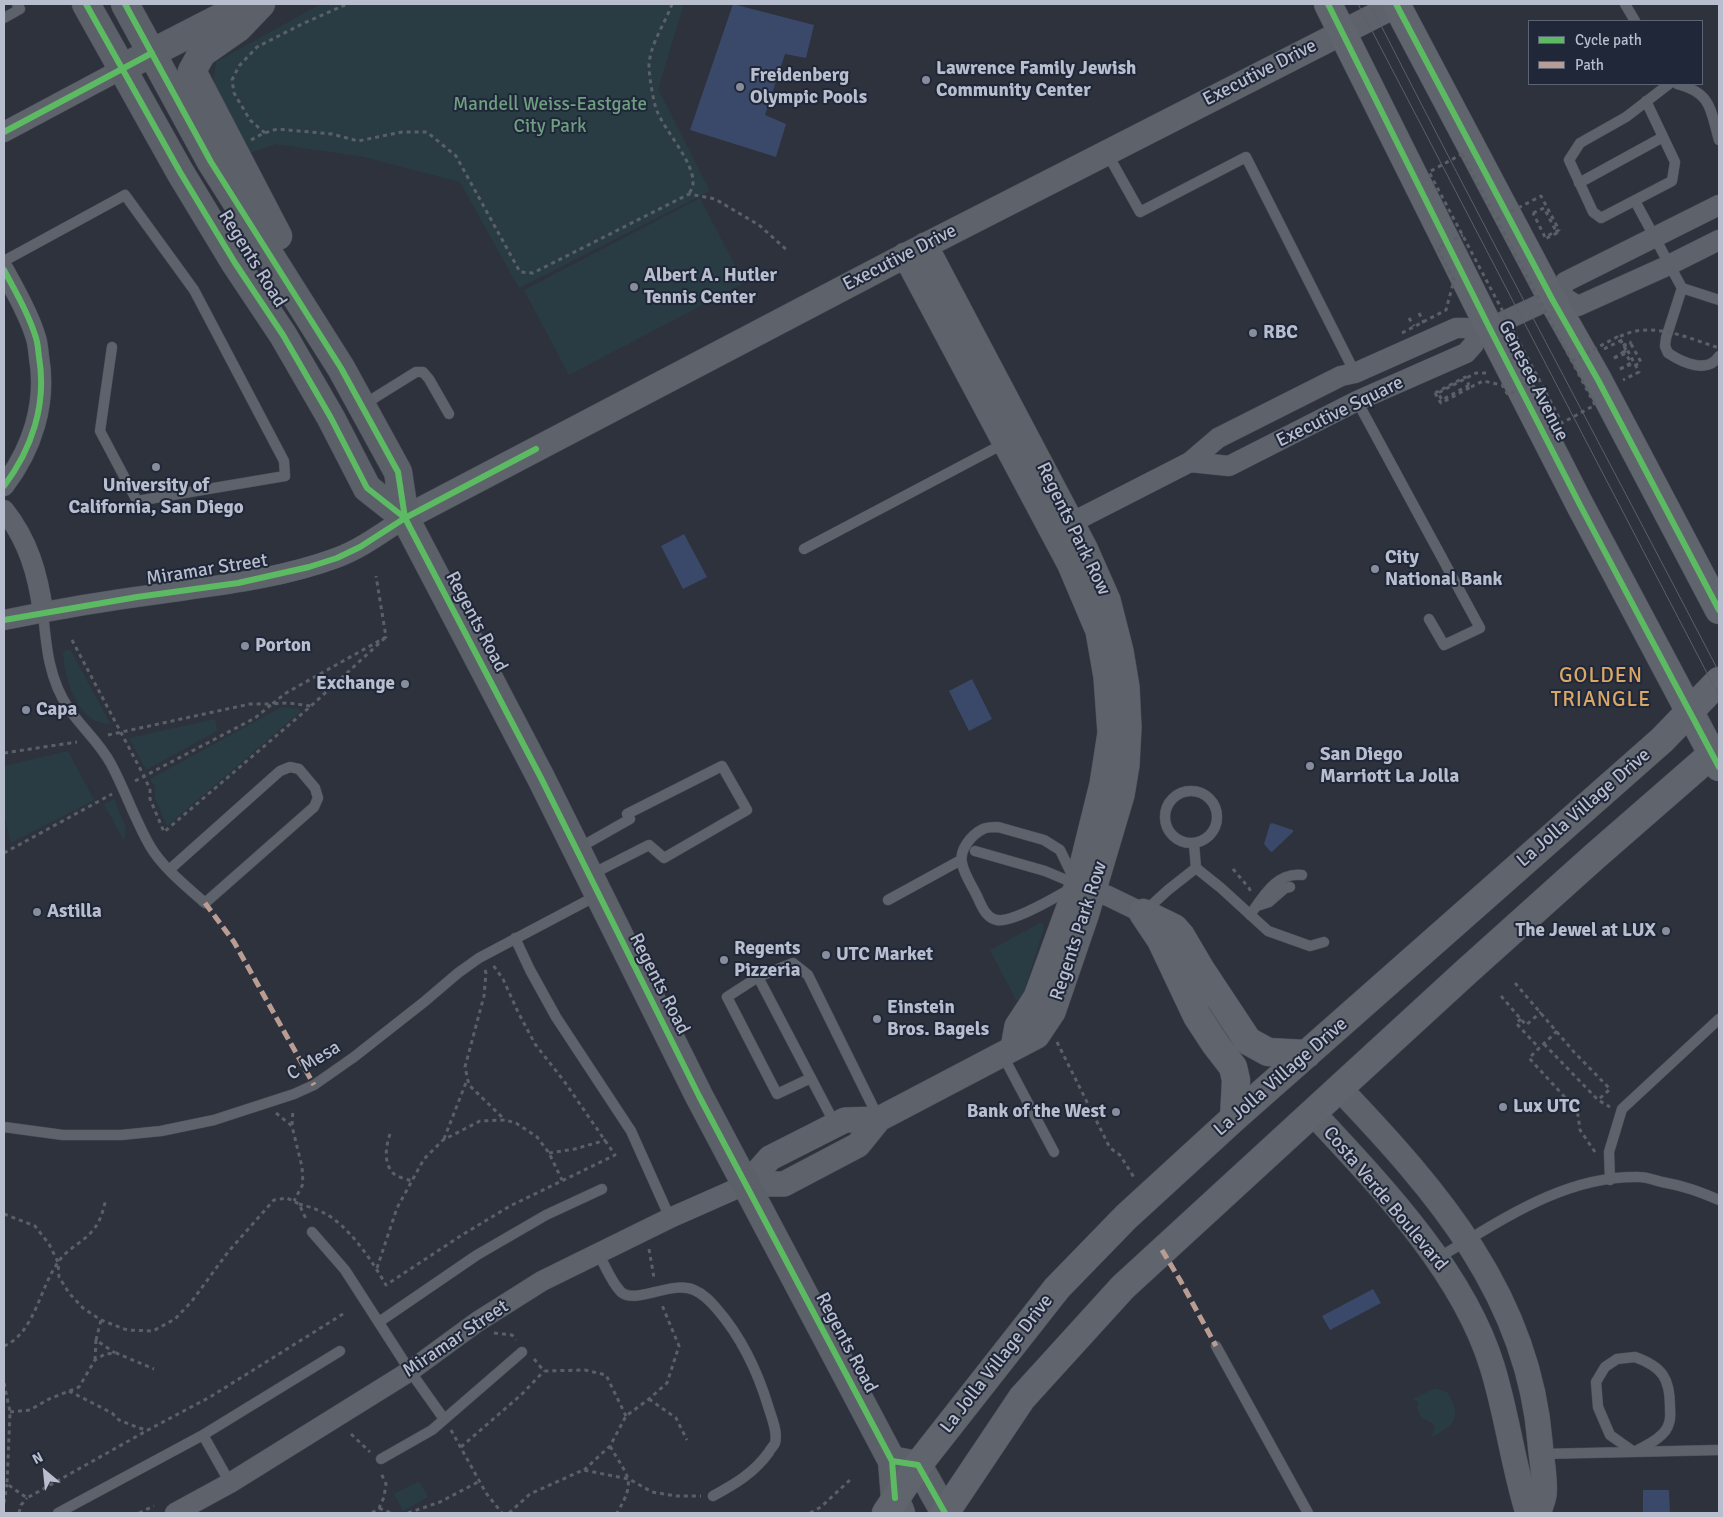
<!DOCTYPE html>
<html>
<head>
<meta charset="utf-8">
<style>
	body { margin:0 }
	#map { position:relative; width:1723px; height:1517px; overflow:hidden; background:#2d323d; font-family:Signika,sans-serif }
	canvas { display:block }
	.frame { position:absolute; inset:0; border:5px solid #b8becd; pointer-events:none }
	.legend { position:absolute; left:1528px; top:20px; width:175px; height:65px; box-sizing:border-box; background:#1f2739; border:1px solid #5c6374; margin:0; padding:6px 9px; list-style:none; font-size:15px; color:#b8becd }
	.legend li { display:flex; align-items:center; gap:10px; height:25px }
	.legend b { width:25px; border:1px solid #5c6374 }
	.north { position:absolute; left:20px; top:1447px; width:50px; height:50px; -webkit-text-stroke:4px #1f2739; paint-order:stroke; rotate:332deg; font-size:14px; font-weight:700; line-height:20px; text-align:center; color:#b8becd }
	.north::after { content:''; display:block; margin:auto; width:18px; height:22px; background:#b8becd; clip-path:polygon(50% 0,100% 100%,50% 72%,0 100%) }
</style>
</head>
<body>
<div id="map">
<canvas width="1723" height="1517"></canvas>
<div class="frame"></div>
<ul class="legend">
<li><b style="height:6px;background:#5cba63"></b>Cycle path</li>
<li><b style="height:6px;background:#b99d93"></b>Path</li>
</ul>
<div class="north">N</div>
</div>
<script>
const ctx = document.querySelector('canvas').getContext('2d');
ctx.lineJoin = 'round';
function fill(path, color) {
  ctx.fillStyle = color;
  ctx.fill(path, 'evenodd');
}
function stroke(path, color, width, dash) {
  ctx.strokeStyle = color;
  ctx.lineWidth = width;
  ctx.lineCap = dash ? 'butt' : 'round';
  ctx.setLineDash(dash || []);
  ctx.stroke(path);
}
function write(font, color, halo, rows, align = 'center') {
  ctx.font = font + ' Signika,sans-serif';
  ctx.lineWidth = 4;
  ctx.setLineDash([]);
  ctx.textBaseline = 'middle';
  ctx.strokeStyle = halo;
  ctx.fillStyle = color;
  for (const [text, x, y, turn = 0] of rows) {
    ctx.save();
    ctx.translate(x, y);
    ctx.rotate((+turn || 0) * Math.PI / 180);
    ctx.textAlign = isNaN(turn) ? turn : align;
    if (halo) ctx.strokeText(text, 0, 0);
    ctx.fillText(text, 0, 0);
    ctx.restore();
  }
}
fill(new Path2D(`
	M321 4H684L658 89 710 191 519 288 460 182 364 157 276 144 247 154 213 87 216 62Z
	M700 198 744 283 569 375 524 290Z
	M70 649 111 725C105 724 98 722 92 719 73 706 64 674 63 652Z
	M282 707 299 709 300 712 167 826 155 798V787L150 779Z
	M215 719 217 731 146 770 129 738Z
	M68 751 94 800 11 843 4 815V766Z
	M114 799 126 828 124 841 104 804Z
	M1040 923 1043 924 1044 928 1022 998 1020 1000H1016L990 950Z
	M1435 1388 1448 1393C1462 1419 1455 1424 1432 1437L1435 1426C1430 1420 1420 1419 1418 1411 1417 1408 1418 1405 1418 1402L1413 1399Z
	M419 1481 428 1497 403 1511 394 1494Z`), '#293c44');
fill(new Path2D(`
	M733 4 814 25 806 58 785 54 765 115 786 124 776 157 690 130Z
	M684 534 707 577 683 589 661 546Z
	M972 679 992 719 969 731 949 691Z
	M1272 823 1293 830V832L1272 852 1270 851 1264 844 1270 824Z
	M1373 1289 1381 1303 1330 1330 1322 1316Z
	M1643 1490H1669L1670 1513H1643Z`), '#3a4869');
const service = new Path2D(`
	M1625 4 1635 21
	M4 18 20 9 17 4
	M1677 84C1712 93 1710 109 1719 140
	M1646 101 1675 162 1672 181 1601 218 1593 212 1569 160 1580 143 1626 117 1669 84
	M1107 153 1140 212 1246 157 1355 373
	M1579 183 1663 137
	M1635 201 1682 288 1719 300
	M4 261 125 195 194 290 284 461 285 476 137 501 100 431 112 347
	M1682 288 1666 338 1665 346 1668 353C1683 363 1708 374 1719 356
	M1357 401 1480 628 1444 645 1429 619
	M363 405 416 372H423L429 379 449 414
	M804 549 1005 443
	M43 612C46 646 49 680 69 709 82 728 100 743 111 764 125 790 135 820 150 846 162 867 187 887 205 903L314 807 318 798 315 788 299 769 290 767 280 771 169 870
	M1165 817a26 26 0 1 1 52 0a26 26 0 1 1-52 0Z
	M998 827 1044 840 1060 850 1077 885C1061 894 1014 923 997 920 985 918 981 904 976 894 971 884 964 874 962 863 959 850 971 835 983 829 987 827 994 827 998 827Z
	M1194 844 1196 868
	M577 849 630 819 627 814 722 766 747 810 664 858 649 845 590 875
	M975 851 1045 871 1076 884
	M888 900 961 860
	M1257 906 1269 902 1285 888 1290 887
	M1144 912 1168 890 1196 868 1221 888 1268 931 1310 946 1324 942
	M1250 915C1263 897 1276 872 1302 875
	M515 938 530 970 556 1017 631 1131 670 1218
	M758 977 727 997 777 1094 811 1078
	M1002 1054 1054 1152
	M835 1124 758 977 793 963 808 975 879 1119
	M4 1127 63 1135H121L161 1131 214 1120 294 1094 314 1085 354 1057 424 1002 458 973 479 958 598 895
	M1610 1180 1609 1152 1622 1109 1719 1019
	M312 1232 345 1270 410 1371 444 1419
	M598 1253C605 1265 611 1282 621 1292 636 1305 671 1280 694 1290 704 1294 711 1302 717 1309 743 1339 758 1372 769 1409 772 1419 778 1432 775 1443 774 1446 770 1449 769 1452 754 1473 735 1484 713 1496
	M1438 1258C1499 1222 1564 1175 1639 1177 1647 1177 1654 1180 1662 1182 1684 1186 1698 1191 1719 1200
	M379 1322 477 1255 546 1215 602 1189
	M1216 1346 1308 1513
	M1635 1357C1663 1367 1670 1379 1670 1407 1670 1412 1671 1418 1669 1423 1666 1437 1645 1446 1634 1452L1610 1435 1598 1407 1596 1382 1605 1367 1617 1359Z
	M203 1435 230 1483
	M1542 1454 1719 1450
	M381 1459 432 1430 522 1352
	M58 1513 203 1435 340 1351`);
const minor = new Path2D(`
	M4 132 122 69
	M4 270C15 291 28 312 35 335 38 342 38 350 39 357 47 404 32 449 4 486
	M1560 295 1578 306 1669 265 1719 240
	M1190 462 1229 466 1357 401 1466 353 1474 344 1478 333 1560 295 1565 282 1719 205
	M4 510C28 540 38 574 43 612
	M1059 529 1190 462 1218 438 1341 376 1355 373 1456 328H1466L1478 333
	M4 620C57 609 111 600 165 593 222 585 282 578 336 558 361 549 383 532 405 518
	M1081 886 1108 896 1143 913
	M175 1513 230 1483 410 1371 477 1322 542 1281 670 1218 747 1184`);
const tertiary = new Path2D(`
	M905 255 1070 565 1098 631 1106 677 1110 733 1102 784 1077 885 1036 997 1017 1026 1013 1048
	M405 518 891 263 1398 4
	M1340 1089C1437 1191 1528 1295 1540 1442 1541 1457 1546 1481 1544 1495 1543 1501 1540 1507 1539 1513
	M1313 1113C1379 1184 1463 1271 1492 1366 1507 1414 1513 1465 1528 1513
	M747 1184 770 1158 845 1120 879 1119 1037 1036 1053 1012 1086 916 1122 795 1127 765 1129 727 1127 687 1121 651 1108 600 1085 548 925 245
	M747 1184H784L858 1145 879 1119`);
const secondary = new Path2D(`
	M86 4 180 172 235 263 283 335 331 418 367 488 405 518
	M125 4 211 162 341 368 398 472 405 518 541 778 699 1096 892 1461 895 1498 901 1513
	M261 4 238 28 202 53 192 71 278 236
	M136 61 247 4
	M896 1461 918 1465 945 1513`);
const primary = new Path2D(`
	M1328 4 1489 327 1580 505 1719 767
	M1396 4 1552 299 1598 380 1719 610
	M1143 913 1174 928 1181 936 1201 970 1248 1041 1268 1052 1307 1054
	M1143 913 1161 940 1197 1016 1216 1045 1233 1067 1236 1080 1234 1118
	M886 1513 918 1465 1057 1288 1126 1217 1234 1118 1662 740 1719 681
	M945 1513 1022 1398 1123 1287 1466 972 1594 857 1719 748`);
stroke(service, '#4a4d56', 11);
stroke(minor, '#4a4d56', 21);
stroke(tertiary, '#4a4d56', 26);
stroke(secondary, '#4a4d56', 29);
stroke(primary, '#4b4f5a', 29);
stroke(new Path2D(`
	M672 4C665 24 648 47 649 69 650 80 653 101 657 111 665 131 694 162 693 183 693 187 691 190 689 194
	M265 133 250 120 234 93 232 80 239 66 257 47 302 24 347 4
	M251 140 262 134 277 129 332 134 358 141 402 132H427L456 156 520 272 533 273 689 194 715 199 759 225 788 251
	M1533 213 1544 208 1557 233 1545 239
	M1419 313 1424 323
	M1409 318 1414 326
	M1631 344 1641 362 1636 365 1635 362
	M1604 349 1622 340 1639 372 1623 380
	M1614 358 1629 352
	M1620 369 1634 363
	M1469 385 1442 400 1438 393 1476 373H1489
	M1435 393 1441 403 1471 387
	M72 640 145 778 150 790V799L164 832 311 706 386 637
	M108 735 250 704H272L286 693 386 637 376 576
	M4 753 77 742
	M135 781 255 718 272 704 288 703 311 706
	M4 853 112 794
	M1233 869 1249 888 1251 892
	M485 970 486 973 484 996 465 1067 469 1085 505 1120
	M1515 983 1574 1052 1610 1089 1598 1100
	M1501 996 1526 1025 1541 1012
	M1521 1019 1516 1023 1539 1048
	M1557 1031 1529 1058 1572 1105 1578 1115 1580 1130 1595 1152
	M1057 1042 1110 1148 1120 1155 1135 1179
	M1544 1044 1598 1100 1610 1107
	M276 1113 292 1126 302 1167 303 1184 294 1201
	M292 1125 293 1109
	M390 1134C386 1146 383 1162 393 1173 397 1177 406 1179 412 1181
	M444 1139 467 1080
	M549 1153 575 1149 606 1140
	M299 1204C306 1206 314 1208 322 1212 348 1224 372 1261 386 1285L462 1235 510 1206 615 1155 564 1081 535 1044 518 1012 503 979 493 965
	M4 1214 35 1226 49 1244 58 1262 59 1277 69 1293 83 1308 101 1320 127 1330 153 1331 175 1319 192 1301 228 1252 274 1200 287 1198 299 1204 307 1221
	M649 1249 654 1278
	M377 1268 397 1208 424 1159 443 1140 480 1121 505 1120 516 1123 537 1137 549 1153 562 1180
	M494 1333 512 1335 516 1340
	M96 1340 101 1320
	M4 1346C35 1333 40 1286 59 1261 68 1248 84 1242 93 1230 101 1221 103 1210 106 1199
	M534 1359 544 1371 585 1370 606 1375 626 1416
	M95 1360 96 1340 115 1353
	M4 1383 10 1412 7 1484 27 1498 148 1430
	M69 1391 112 1413 119 1420 139 1428 148 1430 210 1397 343 1314
	M649 1399 676 1418 687 1440
	M10 1412 30 1410 49 1399 79 1387 95 1360 105 1354 116 1353 154 1369
	M451 1430 486 1493 502 1513
	M351 1434 370 1452
	M610 1446C628 1478 637 1479 617 1513
	M461 1447 522 1394 544 1371
	M584 1470 610 1446 626 1416 649 1399 667 1383 679 1346 662 1305
	M4 1503 7 1484
	M379 1508 391 1513
	M19 1513 21 1505 27 1498
	M139 1513 154 1506
	M372 1513 379 1508 384 1497 386 1484 381 1473
	M408 1513 440 1502 480 1481
	M509 1513 530 1494 583 1470 629 1479 652 1492 676 1496H701
	M810 1513 821 1507 852 1478`), '#5b6067', 3, [4, 4]);
stroke(service, '#5e626b', 10);
stroke(minor, '#5e626b', 20);
stroke(tertiary, '#5e626b', 25);
stroke(secondary, '#5c6069', 28);
stroke(primary, '#60646c', 28);
stroke(new Path2D(`
	M1358 4 1719 696
	M1370 4C1484 228 1603 449 1719 672`), '#5c6068', 1);
stroke(new Path2D(`
	M1462 154 1595 405 1562 423 1429 172Z
	M1497 219 1541 196 1559 230 1545 237 1533 213
	M1402 333 1446 310 1454 280 1437 248 1463 235
	M1623 346 1630 342 1631 344
	M1626 350 1619 337C1651 320 1688 338 1719 348
	M1614 358 1625 351
	M1572 361 1617 337 1619 340
	M1620 369 1631 363 1624 350
	M1471 387 1483 381 1502 385 1508 395 1539 379
	M1435 393 1465 377 1469 385`), '#5b6067', 3, [4, 4]);
stroke(new Path2D(`
	M205 903 234 942 314 1085
	M1162 1250 1180 1280 1216 1346`), '#b99d93', 5, [10, 5]);
stroke(new Path2D(`
	M86 4 180 172 235 263 283 335 331 418 367 488 405 518
	M125 4 211 162 341 368 398 472 405 518 541 778 699 1096 892 1461 895 1498
	M1328 4 1489 327 1580 505 1719 767
	M1396 4 1552 299 1598 380 1719 610
	M4 132 152 53
	M4 270C15 291 28 312 35 335 38 342 38 350 39 357 47 404 32 449 4 486
	M4 620 137 597 238 583 309 567 337 558 360 547 405 518 536 449
	M892 1461 918 1465 945 1513`), '#5cba63', 6);
for (const [x, y, r, color] of [
	[926,80,5,"#878d9b"],
	[740,87,5,"#878d9b"],
	[634,287,5,"#878d9b"],
	[1253,333,5,"#878d9b"],
	[156,467,5,"#878d9b"],
	[1375,569,5,"#878d9b"],
	[245,646,5,"#878d9b"],
	[405,684,5,"#878d9b"],
	[26,710,5,"#878d9b"],
	[1310,766,5,"#878d9b"],
	[37,912,5,"#878d9b"],
	[1666,931,5,"#878d9b"],
	[826,955,5,"#878d9b"],
	[724,960,5,"#878d9b"],
	[877,1019,5,"#878d9b"],
	[1503,1107,5,"#878d9b"],
	[1116,1112,5,"#878d9b"]
]) {
  const dot = new Path2D();
  dot.arc(x, y, r, 0, 2 * Math.PI);
  ctx.fillStyle = color;
  ctx.fill(dot);
  stroke(dot, '#1f2739', 2);
}
write('bold 19px', '#b8becd', '#1f2739', [
	["Lawrence Family Jewish",936,69],
	["Community Center",936,91],
	["Freidenberg",750,76],
	["Olympic Pools",750,98],
	["Albert A. Hutler",644,276],
	["Tennis Center",644,298],
	["RBC",1263,333],
	["University of",156,486,"center"],
	["California, San Diego",156,508,"center"],
	["City",1385,558],
	["National Bank",1385,580],
	["Porton",255,646],
	["Exchange",395,684,"right"],
	["Capa",36,710],
	["San Diego",1320,755],
	["Marriott La Jolla",1320,777],
	["Astilla",47,912],
	["The Jewel at LUX",1656,931,"right"],
	["Regents",734,949],
	["Pizzeria",734,971],
	["UTC Market",836,955],
	["Einstein",887,1008],
	["Bros. Bagels",887,1030],
	["Lux UTC",1513,1107],
	["Bank of the West",1106,1112,"right"]
], 'left');
write('19px', '#b8becd', '#1f2739', [
	["Executive Drive",1260,73,-27],
	["Executive Drive",900,258,-27],
	["Regents Road",252,259,58],
	["Genesee Avenue",1533,381,63],
	["Executive Square",1340,412,-26],
	["Regents Park Row",1073,529,64],
	["Miramar Street",207,570,-9],
	["Regents Road",476,622,62],
	["La Jolla Village Drive",1584,808,-41],
	["Regents Park Row",1079,931,-72],
	["Regents Road",659,984,63],
	["C Mesa",314,1061,-31],
	["La Jolla Village Drive",1281,1077,-41],
	["Costa Verde Boulevard",1385,1199,50],
	["Miramar Street",456,1339,-34],
	["Regents Road",846,1343,62],
	["La Jolla Village Drive",997,1364,-52]
]);
write('19px', '#6e9f80', '#1f2739', [
	["Mandell Weiss-Eastgate",550,105],
	["City Park",550,127]
]);
ctx.letterSpacing = '1px';
write('21px', '#daa766', '#1f2739', [
	["GOLDEN",1601,676],
	["TRIANGLE",1601,700]
]);
ctx.letterSpacing = '0px';
</script>
</body>
</html>
